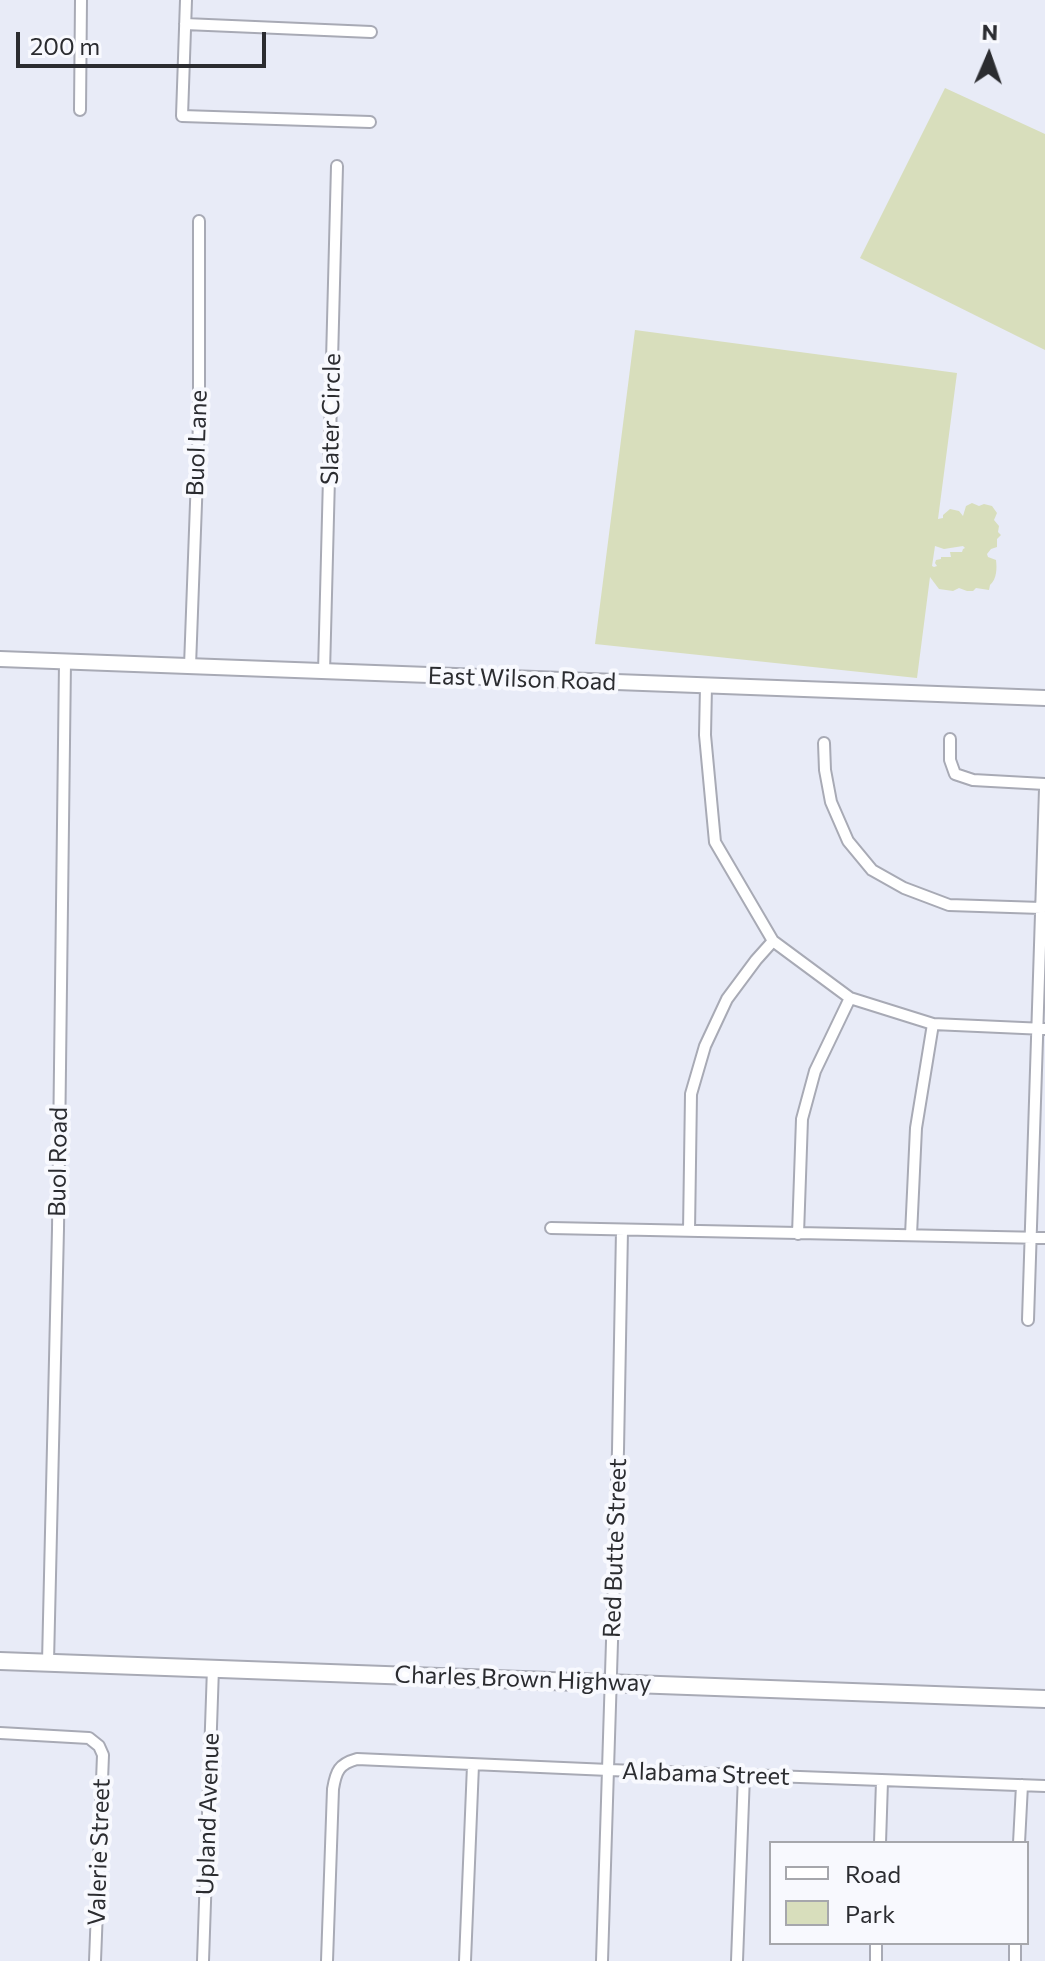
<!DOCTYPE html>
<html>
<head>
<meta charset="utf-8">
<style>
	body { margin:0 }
	#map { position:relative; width:1045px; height:1961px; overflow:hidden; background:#e8ebf7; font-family:Commissioner,sans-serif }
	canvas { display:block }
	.legend { position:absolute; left:769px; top:1841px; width:260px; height:104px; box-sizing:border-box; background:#f8f9fe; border:2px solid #a6a7ac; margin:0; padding:10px 14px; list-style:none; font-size:24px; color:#2b2c30 }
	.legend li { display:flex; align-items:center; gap:16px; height:40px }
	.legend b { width:40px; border:2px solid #a6a7ac }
	.north { position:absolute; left:949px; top:16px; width:80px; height:80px; -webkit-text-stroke:6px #f8f9fe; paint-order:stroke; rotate:2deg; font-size:22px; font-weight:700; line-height:32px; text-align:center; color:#2b2c30 }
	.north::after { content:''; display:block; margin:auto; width:28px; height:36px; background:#2b2c30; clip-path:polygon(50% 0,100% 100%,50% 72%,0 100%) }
	.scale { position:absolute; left:16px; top:32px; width:250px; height:36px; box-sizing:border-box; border:4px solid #2b2c30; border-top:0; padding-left:10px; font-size:24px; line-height:28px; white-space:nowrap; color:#2b2c30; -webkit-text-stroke:6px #f8f9fe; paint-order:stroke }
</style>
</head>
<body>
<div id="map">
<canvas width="1045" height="1961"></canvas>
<ul class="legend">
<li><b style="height:10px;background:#fff"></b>Road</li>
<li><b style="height:22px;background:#d8debc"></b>Park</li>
</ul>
<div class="north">N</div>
<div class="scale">200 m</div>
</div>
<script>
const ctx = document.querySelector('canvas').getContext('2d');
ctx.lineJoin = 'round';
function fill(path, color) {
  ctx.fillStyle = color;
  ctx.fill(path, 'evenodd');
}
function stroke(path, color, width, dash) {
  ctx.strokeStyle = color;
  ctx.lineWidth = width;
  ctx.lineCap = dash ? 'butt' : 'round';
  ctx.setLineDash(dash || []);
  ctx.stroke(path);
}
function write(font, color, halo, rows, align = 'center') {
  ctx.font = font + ' Commissioner,sans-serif';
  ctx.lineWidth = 8;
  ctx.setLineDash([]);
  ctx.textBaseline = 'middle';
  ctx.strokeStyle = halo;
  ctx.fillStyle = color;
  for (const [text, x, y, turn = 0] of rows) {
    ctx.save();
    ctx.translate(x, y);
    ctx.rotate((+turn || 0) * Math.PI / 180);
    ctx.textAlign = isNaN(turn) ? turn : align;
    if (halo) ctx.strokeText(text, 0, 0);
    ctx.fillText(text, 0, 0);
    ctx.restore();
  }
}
fill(new Path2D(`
	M945 88 1045 134V350L860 258Z
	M635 330 957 373 938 519 943 518V515L950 509 959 511 963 516 966 506 972 503 979 506 984 504 992 506 997 513 994 520 999 526 998 532 1001 535 997 539V547L991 549 987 554 988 557 996 560C997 568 997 579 990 585L989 590 976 588 973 591H967L959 588 953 591 939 589 930 577 917 678 595 644ZM935 546 944 549 963 546 965 548 963 549 962 552H950L951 557H941V559L936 560 935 563 937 566 934 567 932 566Z`), '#d8debc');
const street = new Path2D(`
	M186 0 182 116 370 122
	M185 24 371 32
	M80 110 81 0
	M190 666 199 422V221
	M324 672 337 166
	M706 686 705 735 715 842 773 941 850 998 933 1024 1045 1029
	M950 739V760L955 774 973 780 1045 784
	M824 743 825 770 831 802 848 841 872 870 904 888 949 905 1041 908
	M551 1228 1045 1238
	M689 1231 691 1094 705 1046 727 999 756 960 773 941
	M798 1234 802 1119 815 1071 850 998
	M911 1235 916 1128 933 1024
	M1028 1320 1045 789
	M48 1662 58 1229 65 662
	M0 1733 89 1738 99 1746 103 1755 95 1961
	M880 1843 882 1781
	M1019 1843 1022 1785
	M203 1961 213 1668
	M327 1961 333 1789C336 1771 339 1764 357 1759L609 1770 1045 1786
	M465 1961 473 1765
	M602 1961 618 1450 622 1230
	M737 1961 744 1775
	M876 1961V1943
	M1015 1961V1943`);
const secondary = new Path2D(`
	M0 659 1045 698`);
const primary = new Path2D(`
	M0 1661 1045 1699`);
stroke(street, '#a8aab5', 14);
stroke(secondary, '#a8aab5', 18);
stroke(primary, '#a8aab5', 20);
stroke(street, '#fff', 10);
stroke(secondary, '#fff', 14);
stroke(primary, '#fff', 16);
write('24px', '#2b2c30', '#f8f9fe', [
	["Slater Circle",331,419,-89],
	["Buol Lane",197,443,-88],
	["East Wilson Road",522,679,2],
	["Buol Road",58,1162,-89],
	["Red Butte Street",615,1548,-88],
	["Charles Brown Highway",523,1679,2],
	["Alabama Street",706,1774,2],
	["Upland Avenue",208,1814,-88],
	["Valerie Street",99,1852,-88]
]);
</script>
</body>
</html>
